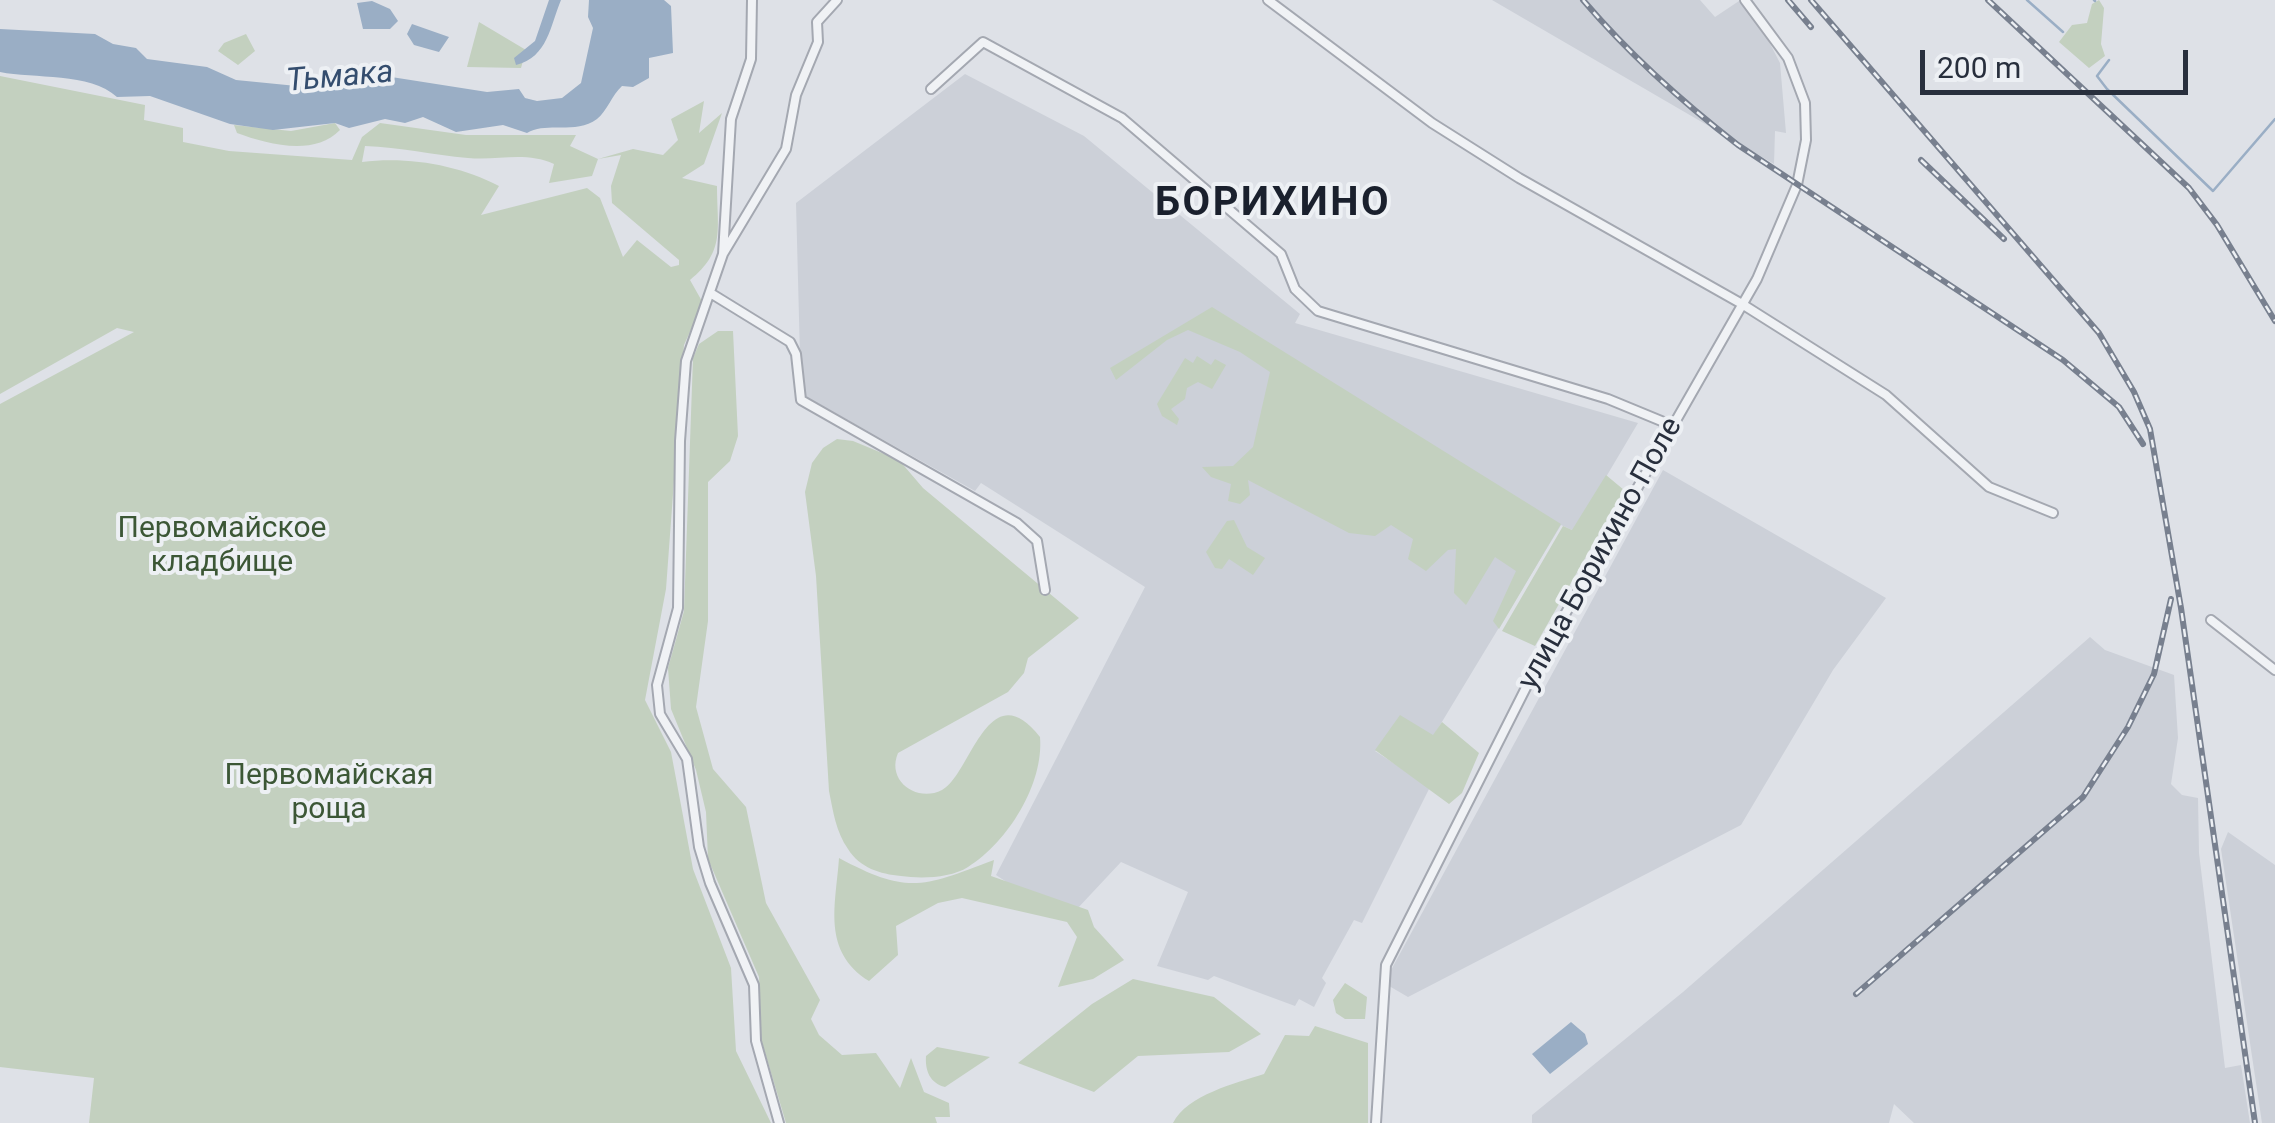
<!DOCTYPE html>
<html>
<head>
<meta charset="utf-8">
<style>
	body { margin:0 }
	#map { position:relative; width:2275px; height:1123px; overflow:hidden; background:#dee1e7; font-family:Roboto,sans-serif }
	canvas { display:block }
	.scale { position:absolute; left:1920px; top:50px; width:268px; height:45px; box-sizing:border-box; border:5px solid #282f3d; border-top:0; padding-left:12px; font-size:30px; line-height:35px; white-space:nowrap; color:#282f3d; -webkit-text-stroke:8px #edf0f4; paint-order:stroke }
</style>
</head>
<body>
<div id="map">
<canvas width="2275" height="1123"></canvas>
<div class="scale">200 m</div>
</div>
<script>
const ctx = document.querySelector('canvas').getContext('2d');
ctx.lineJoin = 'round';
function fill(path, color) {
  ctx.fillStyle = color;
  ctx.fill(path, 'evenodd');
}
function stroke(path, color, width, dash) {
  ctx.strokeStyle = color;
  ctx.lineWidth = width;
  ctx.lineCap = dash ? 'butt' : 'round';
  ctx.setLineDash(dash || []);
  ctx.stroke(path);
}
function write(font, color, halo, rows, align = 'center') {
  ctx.font = font + ' Roboto,sans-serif';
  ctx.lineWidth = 8;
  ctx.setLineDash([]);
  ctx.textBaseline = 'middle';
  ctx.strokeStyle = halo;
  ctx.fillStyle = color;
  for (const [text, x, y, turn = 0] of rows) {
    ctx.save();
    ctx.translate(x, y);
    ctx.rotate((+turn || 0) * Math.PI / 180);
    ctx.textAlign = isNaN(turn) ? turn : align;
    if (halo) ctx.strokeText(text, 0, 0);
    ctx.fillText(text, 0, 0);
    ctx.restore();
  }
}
fill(new Path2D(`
	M1492 0H1700L1715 17 1739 1 1763 30 1780 63 1786 133 1775 131 1774 164Z
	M965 74 1084 136 1300 314 1295 323 1638 423 1574 531 1561 525 1434 735 1375 751 1430 787 1362 923 1354 920 1322 978 1326 983 1314 1007 1299 999 1295 1006 1214 976 1208 980 1157 966 1188 892 1121 862 1077 909 1011 885 996 875 1145 587 981 483 975 491 801 394 796 203Z
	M1663 470 1886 598 1833 670 1741 825 1408 997 1384 983Z
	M2090 637 2105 650 2174 675 2178 738 2171 784 2182 795 2198 798 2199 853 2225 1068 2241 1065 2250 1123H1914L1894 1104 1889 1123H1532V1115L1683 992Z
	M2228 832 2275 865V1123H2262L2221 849Z`), '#ccd0d8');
fill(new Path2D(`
	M2099 0 2104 8 2101 44 2105 56 2089 68 2059 42 2072 25 2087 23 2092 4Z
	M479 22 526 50 521 68 467 67Z
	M246 34 255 51 238 65 218 51 224 43Z
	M0 76 145 105 144 120 183 128V142L229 151 352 160 362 137 380 123 466 135H576L570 146 598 159 633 149 663 155 678 140 671 119 704 101 699 133 722 113 704 164 682 178 717 186C717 229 726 251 690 280L703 303 684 345 666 589 645 700 671 752 693 869 731 968 736 1051 771 1123H89L94 1078 0 1067V404L134 332 117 328 0 394ZM365 146C400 147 433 155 468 158 498 161 525 151 554 164L549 183 592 176 598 159 621 155 611 186 612 203 679 260V265L671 267 637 240 623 257 600 198 587 188 481 215 499 186C460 165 407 156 362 162Z
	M335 123 340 130C314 157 267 144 237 133L234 125 291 131Z
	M1212 307 1561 524 1499 629 1493 621 1516 571 1495 557 1466 605 1454 593 1456 549 1448 550 1426 571 1408 559 1413 539 1391 525 1375 536 1349 533 1248 480 1250 495 1240 504 1228 501 1231 484 1211 477 1202 467 1233 466 1253 447 1270 372 1240 352 1188 330 1167 340 1116 380 1110 368Z
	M718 331H733L738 436 730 461 708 482V621L696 707 713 769 746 807 766 903 820 1000 811 1019 819 1035 842 1055 876 1053 900 1088 911 1058 924 1092 949 1103 950 1117H935L937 1123H786L761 1039 759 977 708 859 706 812 696 770 671 709 668 668 684 611 693 358 699 344Z
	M1197 356 1211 365 1215 359 1226 365 1212 389 1198 382 1187 388 1185 399 1171 409 1179 419 1177 425 1162 416 1157 404 1185 358 1193 363Z
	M837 439 853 441 899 460 923 488 1079 618 1028 658 1024 673 1008 692 898 753C886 781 917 803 942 790 971 775 988 671 1040 737 1044 784 1008 842 968 867 951 878 921 879 901 876 880 874 860 868 848 849 836 832 833 811 829 791L816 576 805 492 812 463 823 448Z
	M1606 475 1624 490 1535 646 1502 631 1563 526 1572 530Z
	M1234 520 1247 547 1265 558 1253 575 1229 559 1222 569 1215 568 1206 552 1227 521Z
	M1400 715 1433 735 1442 722 1479 753 1462 793 1449 804 1375 750Z
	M839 858C908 895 923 887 994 860L991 876 1088 910 1094 927 1124 960 1093 979 1058 987 1077 937 1067 922 962 898 938 903 896 926 898 955 869 981C821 951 836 904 839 858Z
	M1133 979 1214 997 1261 1034 1229 1052 1138 1056 1094 1092 1018 1063 1092 1004Z
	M1345 983 1367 997 1365 1019H1345L1336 1013 1333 1000Z
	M1315 1026 1368 1043V1123H1173C1187 1095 1236 1083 1264 1074L1285 1035 1309 1036Z
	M937 1047 990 1057 945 1087C930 1083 925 1071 926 1056Z`), '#c3d0bf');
fill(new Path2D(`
	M549 0H561C550 26 548 57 516 65L514 58 535 41Z
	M589 0H664L671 6 673 53 649 58V78L633 87 622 86C612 95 607 111 597 119 575 135 547 121 527 133L503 125 456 132 423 117 405 123 385 119 349 128 335 123 273 130 230 124 150 96 117 97C90 72 34 79 0 72V29L95 34 113 44 136 48 147 59 207 67 236 80 317 88 385 76 487 92 519 89 525 98 537 101 562 98 581 83 593 28 588 17Z
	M372 1 390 9 398 21 390 29H363L357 3Z
	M412 24 449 37 439 52 414 45 407 34Z
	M1571 1022 1585 1034 1588 1044 1550 1074 1532 1054Z`), '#9aaec5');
stroke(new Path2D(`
	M2027 0 2063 32
	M2094 0 2095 1
	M2109 60 2097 76 2107 89 2213 191 2275 119`), '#9aaec5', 2.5);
const street = new Path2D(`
	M752 0 751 59 731 119 723 254 686 361 680 441 678 608 657 685 660 714 687 759 699 847 710 883 754 985 756 1041 779 1123
	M1268 0 1432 123 1519 178 1742 304 1886 395 1989 487 2053 513
	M931 89 983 42 1122 118 1281 254 1295 289 1318 311 1608 399 1671 425
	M723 254 786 149 796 95 818 42 817 22 837 0
	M712 294 790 342 796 354 801 400 1017 523 1037 541 1045 590
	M2211 620 2275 670
	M1376 1123 1386 965 1548 644 1757 279 1797 185 1806 140 1805 103 1788 58 1745 0`);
stroke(street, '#a4a8b1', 12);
stroke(street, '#f0f2f5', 8);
const rail = new Path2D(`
	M1583 0C1630 55 1681 101 1738 145L2063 360 2119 407 2143 444
	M1788 0 1811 27
	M1811 0 2099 333 2134 392 2150 429 2181 608 2255 1123
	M1988 0 2189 188 2217 225 2275 321
	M1921 160 2004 239
	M1856 994 2083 797 2128 727 2154 674 2171 599`);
stroke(rail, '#78808f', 6);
stroke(rail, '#edf0f4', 2.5, [8]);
write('30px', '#3c5736', '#edf0f4', [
	["Первомайское",222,529],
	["кладбище",222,563],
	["Первомайская",329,776],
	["роща",329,810]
]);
write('30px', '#282f3d', '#edf0f4', [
	["улица Борихино Поле",1601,554,-61]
]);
write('italic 32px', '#344d6e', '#edf0f4', [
	["Тьмака",340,78,-5]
]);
ctx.letterSpacing = '2.5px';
write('bold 40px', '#1a202d', '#edf0f4', [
	["БОРИХИНО",1273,205]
]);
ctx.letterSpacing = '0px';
</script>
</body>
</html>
